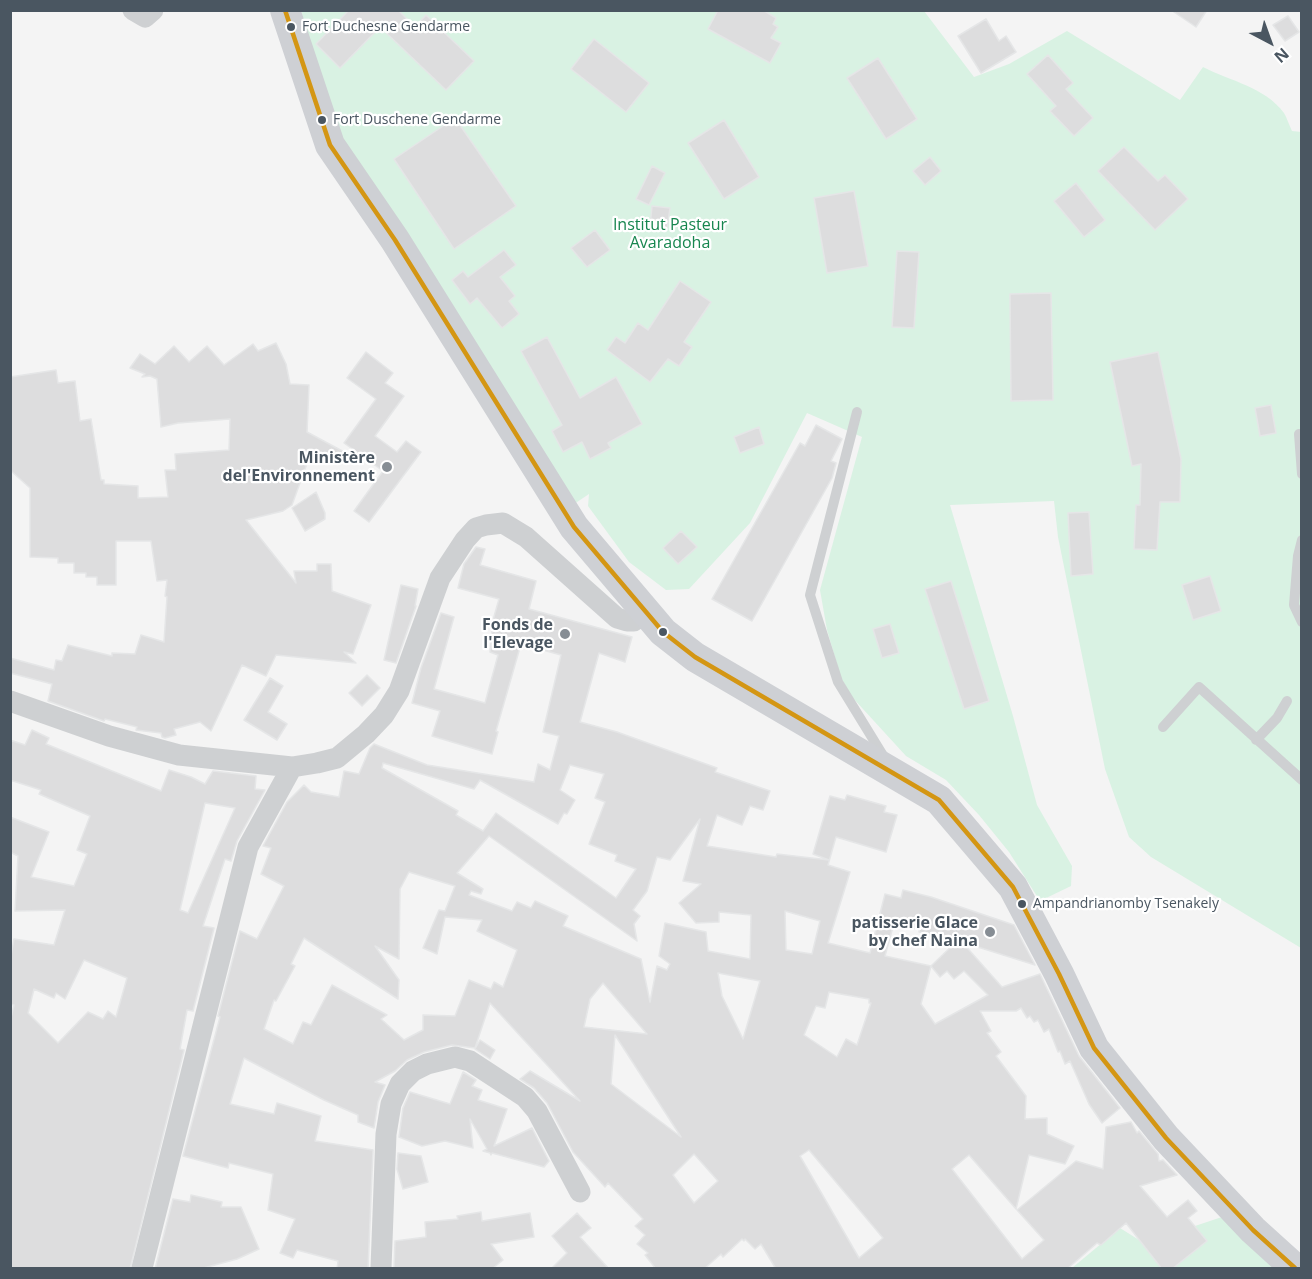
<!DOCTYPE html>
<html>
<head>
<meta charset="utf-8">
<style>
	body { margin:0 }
	#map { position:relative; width:1312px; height:1279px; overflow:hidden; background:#f4f4f4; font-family:"Open Sans",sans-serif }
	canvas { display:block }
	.frame { position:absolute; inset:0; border:12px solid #4a5661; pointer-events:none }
	.north { position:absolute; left:1240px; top:12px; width:60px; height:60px; -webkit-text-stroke:4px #fff; paint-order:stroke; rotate:139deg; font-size:16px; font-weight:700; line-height:24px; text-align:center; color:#4a5661 }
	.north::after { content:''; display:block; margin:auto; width:21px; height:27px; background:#4a5661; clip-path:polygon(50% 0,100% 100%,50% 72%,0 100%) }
</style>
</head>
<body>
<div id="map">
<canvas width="1312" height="1279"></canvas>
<div class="frame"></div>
<div class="north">N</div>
</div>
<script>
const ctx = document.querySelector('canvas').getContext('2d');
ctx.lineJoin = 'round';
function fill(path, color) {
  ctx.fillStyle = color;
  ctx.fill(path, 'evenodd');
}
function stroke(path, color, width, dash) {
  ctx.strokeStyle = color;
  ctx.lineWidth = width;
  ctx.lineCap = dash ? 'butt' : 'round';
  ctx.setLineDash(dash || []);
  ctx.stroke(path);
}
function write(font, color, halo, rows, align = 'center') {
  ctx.font = font + ' "Open Sans",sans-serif';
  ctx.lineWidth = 4.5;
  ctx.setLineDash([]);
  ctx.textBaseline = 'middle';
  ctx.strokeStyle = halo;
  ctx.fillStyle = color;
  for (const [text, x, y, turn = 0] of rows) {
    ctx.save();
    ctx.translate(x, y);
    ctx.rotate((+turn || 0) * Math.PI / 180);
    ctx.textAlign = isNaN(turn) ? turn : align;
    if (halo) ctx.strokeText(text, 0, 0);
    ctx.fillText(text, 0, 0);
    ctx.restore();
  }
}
fill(new Path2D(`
	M302 11H924L974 77 1009 64 1067 31 1180 100 1203 67C1230 81 1265 87 1284 113 1287 118 1289 125 1292 131L1302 132 1301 948 1151 857 1129 837 1105 769 1058 537 1054 501 950 505 1013 716 1037 805 1072 866 1071 886 1040 901 1009 852 979 815 946 780 906 756 852 697 841 678 827 630 820 590 862 437 807 413 750 523 689 589 666 590 629 562 588 506 589 494 568 508 353 169 303 39Z
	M1225 1216 1285 1268H1072L1120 1228 1155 1250 1180 1258 1195 1226Z`), '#d9f2e3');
const building = new Path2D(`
	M349 10H398L415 27 426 15 474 61 446 90 380 27 340 68 316 44Z
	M718 10H763L776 18 773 24 778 27 771 38 781 43 770 63 708 29Z
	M1171 10H1207L1196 27Z
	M1288 16 1299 32 1285 41 1273 25Z
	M986 19 999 41 1006 36 1016 52 981 73 958 36Z
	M594 39 649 83 626 112 571 69Z
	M1048 55 1073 83 1066 89 1093 118 1074 136 1050 111 1056 106 1027 74Z
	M878 58 917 119 886 139 847 78Z
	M455 118 516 206 454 249 394 159Z
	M724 120 759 177 724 199 688 143Z
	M1124 147 1158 181 1165 175 1188 199 1155 230 1098 171Z
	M930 157 941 171 925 185 913 171Z
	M652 166 665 173 649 205 636 199Z
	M1076 183 1105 220 1084 237 1054 201Z
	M854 191 868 266 827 273 814 198Z
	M652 206 670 208 667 229 650 227Z
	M595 230 610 250 587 267 571 248Z
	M504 250 516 265 500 277 515 296 509 301 519 314 502 328 477 298 470 304 452 280 463 271 468 277Z
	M897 251 919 252 914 328 892 327Z
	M680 281 711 302 684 342 692 347 679 366 668 359 650 382 607 350 616 337 625 343 638 323 648 330Z
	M1051 293 1053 400 1011 401 1010 294Z
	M547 337 580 398 616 377 642 424 608 443 611 448 590 459 582 442 563 452 552 431 562 425 521 351Z
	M276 343 286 364 290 384 309 385 307 432 346 453 341 462 312 450 292 505 283 511 246 520 296 583 294 571H317V564H331L332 591 371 605 353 654 344 652 356 663 276 655 266 676 242 665 211 731 200 722 174 729 176 735 165 738 162 737 161 733 136 730 137 727 105 719 104 721 48 701 52 684 10 673V658L54 670 56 660 62 661 68 645 112 656V653L135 654 141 635 164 642 167 597 165 596 167 580 157 581 151 541H116V585H97V577H86V573H74V563H58V558L30 557V488L10 470V377L56 370 58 383 75 381 80 421 91 419 101 480H104V484L138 486V498L168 497 165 470H176L175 454 229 450 230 419 178 423 161 427 157 379 150 376 142 377 145 374 130 368 140 354 155 364 174 346 189 362 207 346 224 365 253 344 258 351Z
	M366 352 393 373 385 383 404 396 375 436 397 452 406 441 421 452 369 522 354 511 383 471 344 443 376 399 347 378Z
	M1158 352 1181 459 1180 502H1160L1157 550 1134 549 1136 505H1140L1141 464 1132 466 1110 362Z
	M1271 405 1276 433 1260 436 1255 408Z
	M816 425 842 439 831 461 836 463 832 478 752 621 712 599 800 443 805 446Z
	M759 427 764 444 740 453 734 437Z
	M316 492 325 513V519L305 531 292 508Z
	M1089 512 1093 574 1071 576 1068 513Z
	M681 531 697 547 678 564 663 548Z
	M476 547 485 549 480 565 536 581 529 609 632 637 625 662 599 653 580 722 617 732 717 768 715 772 770 791 763 810 750 806 742 825 717 815 707 846 776 857 777 854 829 860 813 854 830 796 845 800 847 795 886 806 884 812 897 815 886 852 836 837 828 865 850 872 828 943 870 953 885 894 901 898 903 890 931 897 1014 925 1035 965 962 942 1002 987 1040 974 1079 1056 1120 1108 1102 1123 1089 1104 1070 1061 1065 1064 1060 1051 1058 1052 1049 1029 1044 1032 1038 1020 1034 1022 1030 1016 1027 1018 1021 1008 1016 1011H980L991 1031 987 1033 1001 1052 996 1056 1026 1096 1025 1119 1047 1118V1134L1074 1146 1065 1164 1029 1155 1016 1209 969 1155 952 1169 1022 1259 1044 1240 1017 1210 1076 1161 1103 1169 1106 1127 1131 1122 1137 1133 1139 1131 1158 1154 1159 1161 1163 1160 1177 1175 1140 1186 1167 1217 1188 1200 1197 1211 1188 1218 1207 1241 1172 1269H1162L1126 1223 1101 1245 1097 1243 1067 1269H776L761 1244 755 1249 745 1239 744 1241 742 1239 723 1257 721 1254 704 1269H656L645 1255 648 1253 637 1244 645 1235 635 1226 643 1219 608 1183 605 1187 573 1152 547 1103 534 1088 520 1079 530 1071 580 1101 490 1003 475 1048 452 1045 424 1052 407 1060 395 1071 375 1082 385 1085 378 1102 374 1128 358 1122V1115L324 1100 244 1058 230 1104 274 1114 277 1103 321 1116 315 1141 373 1150 368 1269H337L338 1261 297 1250 293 1258 280 1253 295 1219 268 1210 273 1174 229 1163 228 1168 183 1156 220 1017 218 1016 240 931 257 939 284 886 261 874 271 848 263 846 287 802 304 785 311 792 339 797 344 771 359 774 370 748 374 744 427 765 534 782 538 764 550 770 559 736 543 732 561 655 521 644 496 731 498 732 492 754 432 736 440 711 412 703 421 668 441 613 454 617 434 689 485 703 498 655 490 652 493 620 499 599 458 588 464 564ZM383 763 474 789 480 780 558 824 564 813 567 814 575 800 560 790 570 765 604 774 595 798 605 802 589 844 617 855 615 861 636 869 616 898 496 813 483 831 456 815 458 811 382 768ZM700 819 683 881 701 884 679 903 696 923 719 922V912L751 915 750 959 708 951 706 932 665 923 659 956 670 964 667 970 657 966 650 1002 641 959 563 926 568 916 535 901 531 908 517 902 512 911 469 895 471 891 481 894 483 889 457 873 489 836 637 941 634 924 640 916 633 910 647 891 657 857 670 860ZM409 872 455 886 445 911 439 910 423 948 437 954 445 917 482 920 477 931 517 950 503 987 494 982 491 989 469 980 455 1016 423 1015V1030L404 1040 381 1019 387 1015 332 985 311 1025 303 1022 293 1044 264 1029 274 1000 276 1001 295 966 291 964 304 938 398 999 399 980 375 946 399 959 400 889ZM785 911 820 921 812 954 786 950ZM894 923 919 929V932L957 941 931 966 885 956ZM931 966 940 977 947 971 954 979 964 971 988 995 935 1024 921 1004ZM718 973 760 981 743 1039 722 996ZM603 983 647 1034 584 1027 590 999ZM829 992 869 999V1003H871L857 1045 846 1039 837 1057 804 1035 816 1006 825 1008ZM615 1035 681 1137 611 1084ZM809 1150 883 1238 859 1258 800 1156ZM694 1154 718 1181 694 1203 673 1175Z
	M1210 576 1221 611 1193 620 1182 585Z
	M951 581 989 701 964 709 925 589Z
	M401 585 418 589 415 606H416L396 663 384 660Z
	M890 624 899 653 882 658 873 629Z
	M367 675 380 688 362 706 349 693Z
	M270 678 283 686 268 712 287 724 277 740 244 720Z
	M32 730 49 738 46 744 161 791 169 770 191 777 205 784 213 771 256 776 255 789 265 790 237 841 231 861 225 859 203 926 214 928 193 1011 187 1010 180 1049 184 1050 130 1269H10V1022L14 1005 10 1004V961L14 939 54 945 65 910 15 911 18 856 10 852V817L49 832 31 877 74 886 87 854 77 850 90 816 39 794 41 790 10 780V740L25 745ZM205 803 235 808 188 913 180 910ZM84 960 127 978 116 1017 108 1011 103 1019 88 1012 58 1043 28 1013 34 989 54 998 56 993 65 999Z
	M480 1040 495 1050 490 1059 475 1049Z
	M463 1072 476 1080 472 1086 482 1090 478 1100 507 1109 494 1146 532 1128 549 1161 544 1167 492 1153 491 1155 490 1153 483 1151 487 1149 470 1119 473 1148 445 1141 422 1146 399 1137 403 1108 410 1092 450 1104Z
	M398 1153 421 1156 428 1182 403 1189 397 1169Z
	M191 1195 222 1202 221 1207H241L259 1249 237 1259 200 1269H155L173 1199 190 1202Z
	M481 1212 482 1221 530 1213 534 1237 491 1244 503 1260 492 1269H394L395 1241 426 1237 425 1222 458 1219 457 1216Z
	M577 1213 591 1228 580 1237 609 1269H551L567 1253 552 1236Z`);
fill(building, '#ddddde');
stroke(building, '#e5e6e7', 1.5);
stroke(new Path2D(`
	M857 412 810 595 838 682 884 757
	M1299 434 1302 474
	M1302 540 1298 556 1294 605 1302 622
	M1163 727 1199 687 1302 780
	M1256 740 1277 718 1287 701`), '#ced0d2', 10);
stroke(new Path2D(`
	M133 10 145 17 153 10
	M10 701 109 736 179 755 292 767 317 763 337 758 366 734 384 715 399 691 440 578 465 540 476 528 486 525 503 523 526 537 617 618 627 621H634L645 611
	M142 1268 248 847 292 767
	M381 1268 386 1134 391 1104 400 1084 413 1071 427 1064 455 1057 470 1061 525 1097 537 1111 580 1192`), '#ced0d2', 21);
stroke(new Path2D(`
	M285 10 330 145 395 240 574 527 663 632 695 657 939 800 1013 887 1059 974 1094 1048 1166 1138 1253 1230 1295 1268`), '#ced0d4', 30);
stroke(new Path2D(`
	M285 10 330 145 395 240 574 527 663 632 695 657 939 800 1013 887 1059 974 1094 1048 1166 1138 1253 1230 1295 1268`), '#d49613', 4.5);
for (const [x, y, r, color] of [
	[291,27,5,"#4a5661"],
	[322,120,5,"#4a5661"],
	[387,467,6,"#868d94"],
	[663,632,5,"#4a5661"],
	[565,634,6,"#868d94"],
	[1022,904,5,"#4a5661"],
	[990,932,6,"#868d94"]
]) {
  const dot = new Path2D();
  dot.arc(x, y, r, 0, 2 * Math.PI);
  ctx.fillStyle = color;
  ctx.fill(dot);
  stroke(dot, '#fff', 2);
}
write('14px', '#4a5661', '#fff', [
	["Fort Duchesne Gendarme",302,27],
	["Fort Duschene Gendarme",333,120],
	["Ampandrianomby Tsenakely",1033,904]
], 'left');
write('16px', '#17864f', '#fff', [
	["Institut Pasteur",670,225],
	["Avaradoha",670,243]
]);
write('bold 16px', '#4a5661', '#fff', [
	["Ministère",375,458],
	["del'Environnement",375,476],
	["Fonds de",553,625],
	["l'Elevage",553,643],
	["patisserie Glace",978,923],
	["by chef Naina",978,941]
], 'right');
</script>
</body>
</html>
